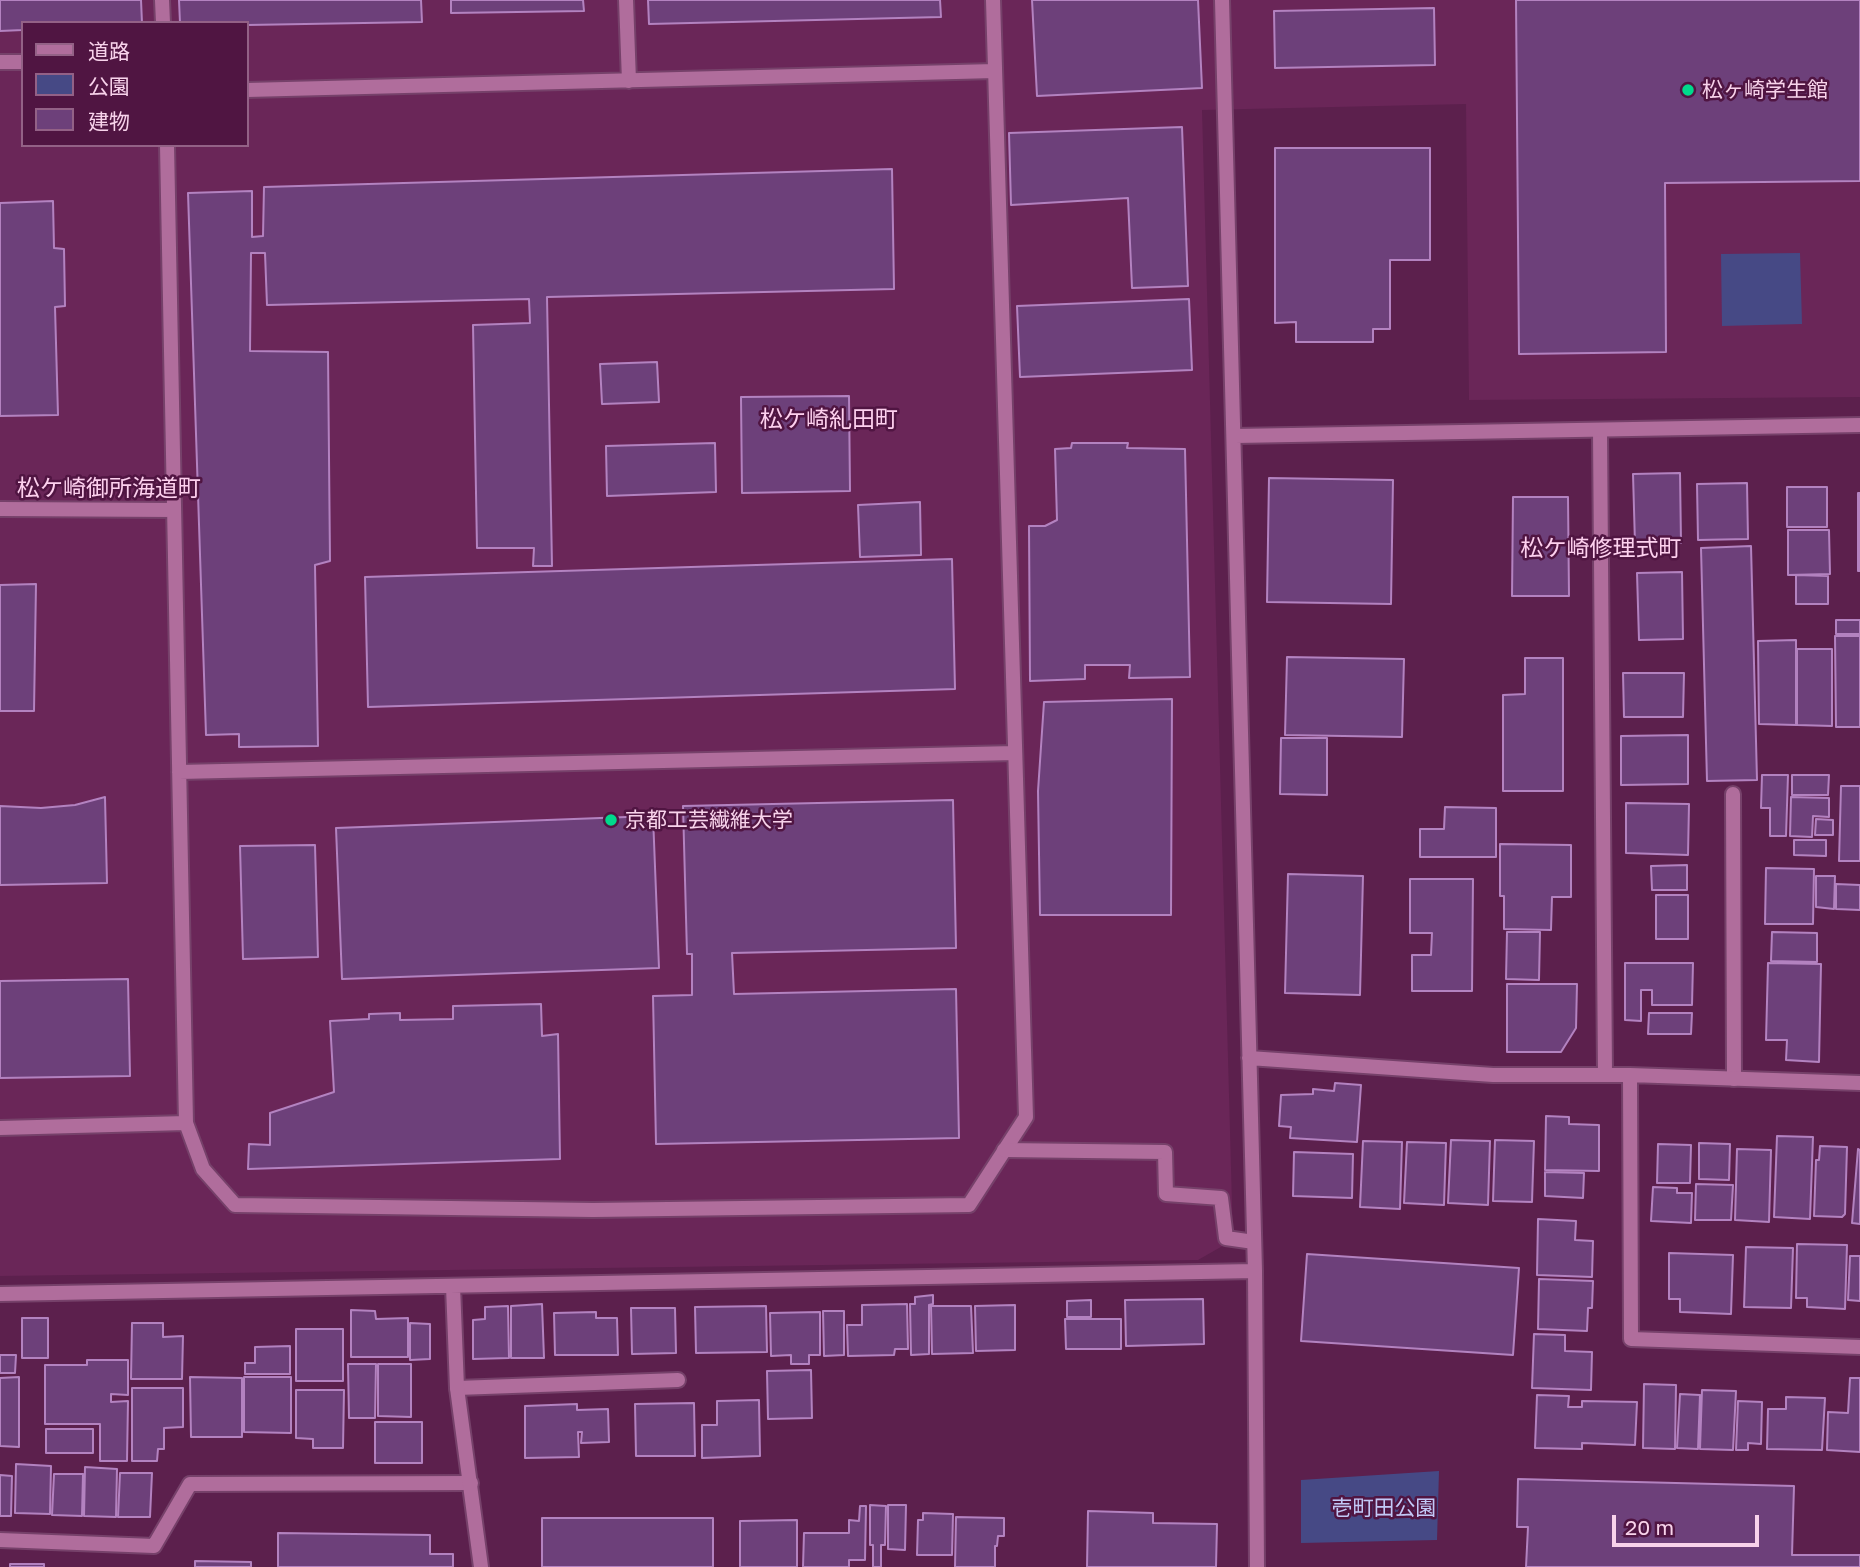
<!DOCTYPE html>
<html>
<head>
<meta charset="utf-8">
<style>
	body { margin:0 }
	#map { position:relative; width:1860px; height:1567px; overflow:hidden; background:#5c204d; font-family:"Golos Text","Noto Sans JP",sans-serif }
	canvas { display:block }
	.legend { position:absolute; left:21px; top:21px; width:228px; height:126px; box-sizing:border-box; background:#501542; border:2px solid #936186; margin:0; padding:9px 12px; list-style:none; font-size:21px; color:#f8d3eb }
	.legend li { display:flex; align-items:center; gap:14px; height:35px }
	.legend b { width:35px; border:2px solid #936186 }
	.scale { position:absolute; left:1612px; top:1515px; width:147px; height:32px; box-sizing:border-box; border:4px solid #f8d3eb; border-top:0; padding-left:9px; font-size:21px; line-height:24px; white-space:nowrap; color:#f8d3eb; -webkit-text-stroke:5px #501542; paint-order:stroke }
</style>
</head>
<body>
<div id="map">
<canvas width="1860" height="1567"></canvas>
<ul class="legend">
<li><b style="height:9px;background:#b06d9c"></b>道路</li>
<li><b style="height:19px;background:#464985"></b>公園</li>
<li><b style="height:19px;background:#6d407a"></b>建物</li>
</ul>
<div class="scale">20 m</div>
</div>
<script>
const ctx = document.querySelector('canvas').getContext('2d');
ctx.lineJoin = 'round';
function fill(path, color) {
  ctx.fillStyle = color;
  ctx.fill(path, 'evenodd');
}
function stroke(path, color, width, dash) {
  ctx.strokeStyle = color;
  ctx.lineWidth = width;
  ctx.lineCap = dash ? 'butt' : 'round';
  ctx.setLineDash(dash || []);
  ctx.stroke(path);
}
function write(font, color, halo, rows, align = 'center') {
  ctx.font = font + ' "Golos Text","Noto Sans JP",sans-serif';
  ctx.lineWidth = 5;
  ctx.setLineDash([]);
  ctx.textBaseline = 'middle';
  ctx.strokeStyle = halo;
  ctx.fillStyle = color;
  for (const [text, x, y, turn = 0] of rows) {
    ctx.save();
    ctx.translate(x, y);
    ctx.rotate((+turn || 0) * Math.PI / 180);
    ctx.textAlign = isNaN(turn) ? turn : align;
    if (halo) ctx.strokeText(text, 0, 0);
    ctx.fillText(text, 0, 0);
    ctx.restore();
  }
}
fill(new Path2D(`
	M0 0H1860V397L1469 400 1466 104 1202 110 1233 1240 1198 1260 0 1276ZM23 23H247V145H23Z`), '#6a2658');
fill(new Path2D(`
	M1800 253 1802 324 1722 326 1721 254Z
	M1439 1471 1437 1540 1301 1543V1480Z`), '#464985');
const building = new Path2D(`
	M0 0H141L142 23H23V30L0 31Z
	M179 0H421L422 22 247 25V23H180Z
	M451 0H583L584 11 451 13Z
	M648 0H940L941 17 649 24Z
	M1032 0H1198L1202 88 1037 96Z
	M1516 0H1860V181L1665 183 1666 352 1519 354Z
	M1434 8 1435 65 1275 68 1274 11Z
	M1182 127 1188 286 1132 288 1128 198 1011 205 1009 133Z
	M1275 148H1430V260H1390V329H1373V342H1296V322L1275 323Z
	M892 169 894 289 547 297 552 566H533L534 548H477L473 325 530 323 529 299 267 305 265 253H251L250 351 328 352 330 561 315 565 318 746 239 747V734L206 735 188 193 252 191V237L263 236 264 187Z
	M53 201 54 248 64 249 65 306 55 307 58 415 0 416V203Z
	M1189 299 1192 370 1020 377 1017 306Z
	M657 362 659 402 602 404 600 364Z
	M849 396 850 491 742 493 741 397Z
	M715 443 716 492 607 496 606 446Z
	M1072 443H1128L1127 448 1185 449 1190 677 1129 678 1130 665H1085V679L1030 681 1029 526H1045L1057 520 1055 449 1071 448Z
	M1680 473 1681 543 1635 544 1633 474Z
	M1269 478 1393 480 1391 604 1267 602Z
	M1747 483 1748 539 1698 540 1697 484Z
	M1787 487H1827V527H1787Z
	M1858 493H1860V571H1858Z
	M1513 497H1568L1569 596H1512Z
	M920 502 921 555 860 557 858 505Z
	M1788 530H1829L1830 574 1788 575Z
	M1751 546 1757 780 1707 781 1701 548Z
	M952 559 955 689 368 707 365 577Z
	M1682 572 1683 639 1639 640 1637 573Z
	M1796 575 1828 576V604H1796Z
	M36 584 34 711H0V585Z
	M1836 620H1860V634H1836Z
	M1835 636H1860V727H1836Z
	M1796 640V725L1759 724 1758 641Z
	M1797 649H1832V726L1797 725Z
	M1287 657 1404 659 1402 737 1285 735Z
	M1525 658H1563V791H1503V695L1525 694Z
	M1623 673H1684L1683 717H1624Z
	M1172 699 1171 915H1040L1038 791 1044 702Z
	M1688 735V784L1621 785V736Z
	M1281 738H1327V795L1280 794Z
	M1762 775H1788L1786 836H1770V808H1761Z
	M1792 775H1829L1828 795H1792Z
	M1841 786H1860V861H1839Z
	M105 797 107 883 0 885V806L41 808 75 805Z
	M1791 797 1829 798V817L1813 816 1812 837 1790 836Z
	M953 800 956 948 732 953 734 994 956 989 959 1138 656 1144 653 996 692 995V954H687L683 806Z
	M1626 803 1689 804 1688 855 1626 853Z
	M1445 807 1496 808V857H1420V829H1444Z
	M653 816 659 968 342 979 336 828Z
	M1816 819 1833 820V835H1815Z
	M1794 840H1826V856L1794 855Z
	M1500 844 1571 845V897H1552L1551 930 1504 929V896H1500Z
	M315 845 318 957 243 959 240 846Z
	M1687 865V890H1652L1651 866Z
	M1766 868 1814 869 1813 924H1765Z
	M1288 874 1363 876 1360 995 1285 993Z
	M1816 876H1835L1834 909 1816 907Z
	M1410 879H1473L1472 991H1412V955H1431L1432 933H1410Z
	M1836 884 1860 885V910L1836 909Z
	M1656 895H1688V939H1656Z
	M1507 932H1540L1539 980 1506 979Z
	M1772 932 1817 933V962L1771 961Z
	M1625 963H1693L1692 1005H1652V990H1641V1021L1625 1020Z
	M1768 963 1821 964 1819 1062 1786 1060 1787 1040H1766Z
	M128 979 130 1076 0 1078V981Z
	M1507 984H1577L1576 1028 1561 1052H1507Z
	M541 1004 542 1036 558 1034 560 1159 248 1169 249 1144 270 1145V1113L334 1092 330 1021 369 1019V1014L400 1013V1020L453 1019V1006Z
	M1649 1013H1692L1691 1034H1648Z
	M1335 1083 1361 1085 1357 1142 1290 1138 1291 1127 1279 1126 1281 1095 1313 1094V1089L1334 1091Z
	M1546 1116 1569 1117V1124L1599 1125V1171L1545 1170Z
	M1777 1136 1813 1137 1810 1219 1774 1217Z
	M1451 1140 1490 1141 1488 1205 1448 1203Z
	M1495 1140 1534 1141 1532 1202 1493 1201Z
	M1363 1141 1402 1142 1400 1209 1360 1207Z
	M1407 1142 1446 1143 1444 1205 1404 1203Z
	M1699 1143 1730 1144 1729 1180 1699 1179Z
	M1658 1144 1691 1145 1690 1183H1657Z
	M1820 1146 1847 1147 1845 1214 1842 1217 1814 1216 1816 1160H1819Z
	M1737 1149 1771 1150 1769 1222 1735 1220Z
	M1858 1149 1860 1150V1224L1852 1223Z
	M1294 1152 1353 1154 1352 1198 1293 1196Z
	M1545 1172 1584 1173 1583 1198 1545 1196Z
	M1696 1184 1733 1185 1731 1220H1695Z
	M1653 1187 1677 1188V1193H1692L1691 1223 1651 1221Z
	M1538 1219 1576 1221 1575 1240 1593 1241 1592 1277 1537 1275Z
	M1797 1244 1847 1245 1845 1309 1807 1307V1298H1796Z
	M1746 1247 1793 1248 1791 1308 1744 1307Z
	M1669 1253 1733 1255 1731 1314 1680 1312V1299H1669Z
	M1307 1254 1519 1268 1513 1355 1301 1341Z
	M1850 1256H1860V1301L1848 1300Z
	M1539 1279 1593 1281 1592 1308H1588L1587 1331 1538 1329Z
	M933 1295V1304L929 1305V1354L911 1355 910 1304H915V1297Z
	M1203 1299 1204 1344 1126 1346 1125 1300Z
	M1091 1300V1317H1067V1301Z
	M542 1304 544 1358H511V1306Z
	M907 1304 908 1349H895L894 1355 848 1356 847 1325H862V1305Z
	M1015 1305V1350L976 1351 975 1306Z
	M508 1306 509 1358 473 1359V1320L485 1319V1307Z
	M766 1306 767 1352 696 1353 695 1307Z
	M931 1306H971L973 1353 932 1354Z
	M631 1308H675L676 1353 632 1354Z
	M351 1310 375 1311 376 1319 408 1318V1357H351Z
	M823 1311H844V1355L824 1356Z
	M596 1312V1318H617L618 1355H555L554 1313Z
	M820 1312V1355H809V1364H791V1355L771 1356 770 1313Z
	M22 1318H48V1358H22Z
	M1065 1319H1121V1349H1066Z
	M132 1323H163V1337L183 1336 182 1379H131Z
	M410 1323 430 1324V1359L410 1360Z
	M296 1329H343V1381H296Z
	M1534 1334 1565 1335V1351L1592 1352 1591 1390 1532 1388Z
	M290 1346V1374H245V1363H255V1347Z
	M0 1355H16L15 1373H0Z
	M87 1360H128V1395L111 1394V1402L128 1401 127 1461H100V1424H45V1365H87Z
	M348 1364H376L375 1418H349Z
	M378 1364H411V1417L378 1416Z
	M811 1370 812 1418 768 1419 767 1371Z
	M19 1377V1447L0 1446V1378Z
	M190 1377 242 1378V1437H191Z
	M244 1377H291V1433L244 1432Z
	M1850 1378H1860V1452L1827 1450 1828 1412 1848 1413Z
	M1644 1384 1676 1385 1675 1449 1643 1448Z
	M132 1388H183V1427L164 1428V1449H158L157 1461H132Z
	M296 1390H344L343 1448H313V1439L296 1438Z
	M1702 1390 1736 1391 1733 1450 1700 1449Z
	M1680 1394 1700 1395 1698 1449 1677 1448Z
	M1537 1395 1569 1396 1568 1407H1582V1401L1637 1402 1635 1445 1582 1443V1449L1535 1448Z
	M1786 1397 1825 1398 1822 1450 1767 1449 1768 1409H1786Z
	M759 1400 760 1456 702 1458V1425H717V1401Z
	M1738 1401 1762 1402 1761 1444 1748 1443V1450H1736Z
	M694 1403 695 1456H636L635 1404Z
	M577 1404V1410L608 1409 609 1442 581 1443 582 1432H578L579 1457 525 1458V1406Z
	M375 1422H422V1463H375Z
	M46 1429H93V1453H46Z
	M16 1464 51 1466 50 1514 15 1513Z
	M85 1467 117 1469 116 1517 84 1516Z
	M120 1473H152L150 1517H118Z
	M54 1474H83L82 1516 52 1515Z
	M0 1475 12 1476 11 1516H0Z
	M1518 1479 1794 1486 1792 1555H1860V1567H1526L1528 1527H1517Z
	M870 1505 886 1506 885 1545H881V1567H873V1545H870Z
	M888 1505H906L905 1550 888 1549Z
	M860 1506H866L865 1560H849V1567H803L804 1533H849V1520L859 1521Z
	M1088 1511 1153 1513V1523L1217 1524 1216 1567H1087Z
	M923 1513 953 1514 952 1555H917L918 1520H923Z
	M956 1517 1004 1518V1536H998L997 1546H995V1567H955Z
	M542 1518H713V1567H542Z
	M797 1520V1567H740V1521Z
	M278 1533 430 1535V1554H453V1567H278Z
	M195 1561 251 1562V1567H195Z
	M10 1564H44V1567H10Z`);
fill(building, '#6d407a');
stroke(building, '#b382c0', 2);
const service = new Path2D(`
	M162 0 163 23
	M626 0 629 81
	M0 62H23
	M247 90 995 71
	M167 145 186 1123 203 1169 235 1205 593 1210 969 1205 1026 1117 993 0
	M1600 431 1605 1074
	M0 509 174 510
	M179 772 1015 753
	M1733 794 1734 1079
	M0 1128 186 1123
	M457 1388 678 1380
	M0 1540 154 1546 190 1484 471 1483`);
const pedestrian = new Path2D(`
	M1004 1150 1165 1152 1166 1194 1221 1198 1226 1238 1254 1242`);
const minor = new Path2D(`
	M1222 0 1255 1271 1257 1567
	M1235 436 1860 425
	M1249 1058 1493 1075H1630L1860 1083
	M1630 1075 1631 1339 1860 1347
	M453 1286 457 1388 481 1567
	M0 1294 1255 1271`);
stroke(service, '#76416a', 18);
stroke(pedestrian, '#76416a', 18);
stroke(minor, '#76416a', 18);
stroke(service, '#b06d9c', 14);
stroke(pedestrian, '#b06d9c', 14);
stroke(minor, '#b06d9c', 14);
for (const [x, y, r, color] of [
	[1688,90,7,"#00d98c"],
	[611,820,7,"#00d98c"]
]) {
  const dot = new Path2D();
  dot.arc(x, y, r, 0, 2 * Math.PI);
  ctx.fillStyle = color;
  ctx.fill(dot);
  stroke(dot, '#501542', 2.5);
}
write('21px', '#f8d3eb', '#501542', [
	["松ヶ崎学生館",1702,90],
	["京都工芸繊維大学",625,820]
], 'left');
write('21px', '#c2c9f7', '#501542', [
	["壱町田公園",1384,1508]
]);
write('23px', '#fdd0ee', '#501542', [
	["松ケ崎糺田町",829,420],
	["松ケ崎御所海道町",109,489],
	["松ケ崎修理式町",1601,549]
]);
</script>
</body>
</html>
